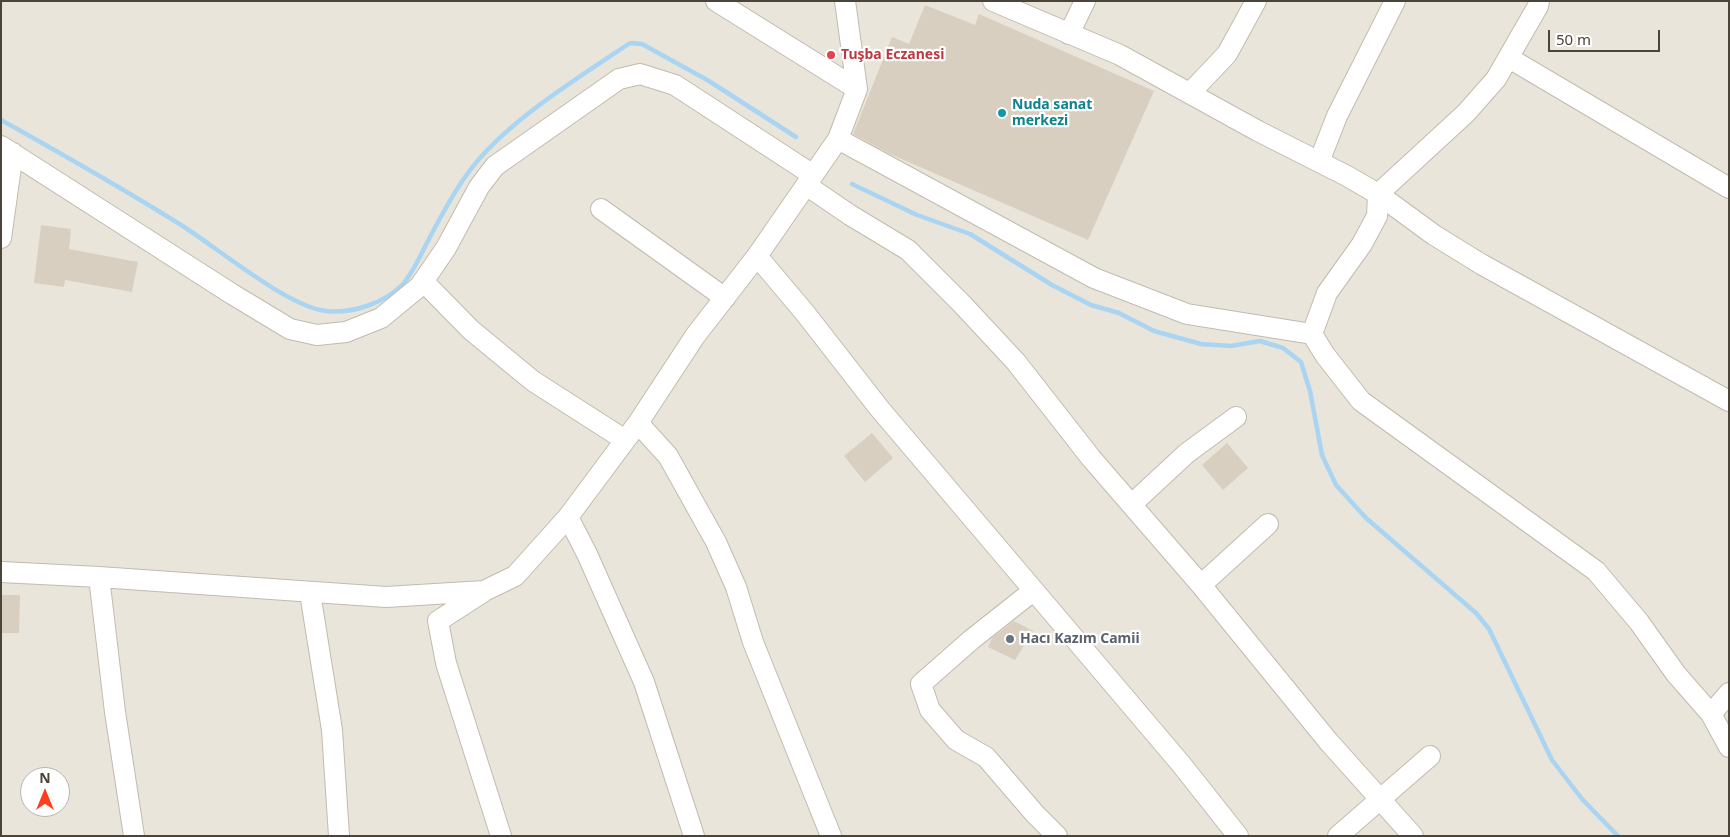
<!DOCTYPE html>
<html>
<head>
<meta charset="utf-8">
<style>
	body { margin:0 }
	#map { position:relative; width:1730px; height:837px; overflow:hidden; background:#f6f3ec; font-family:"Noto Sans",sans-serif }
	canvas { display:block }
	.frame { position:absolute; inset:0; border:2px solid #4b4439; pointer-events:none }
	.north { position:absolute; left:20px; top:767px; width:50px; height:50px; box-sizing:border-box; background:#fff; border:1px solid #b7b4b0; border-radius:50%; rotate:0deg; font-size:14px; font-weight:700; line-height:20px; text-align:center; color:#4b4439 }
	.north::after { content:''; display:block; margin:auto; width:18px; height:22px; background:#fc3f1d; clip-path:polygon(50% 0,100% 100%,50% 72%,0 100%) }
	.scale { position:absolute; left:1548px; top:30px; width:112px; height:22px; box-sizing:border-box; border:2px solid #4b4439; border-top:0; padding-left:6px; font-size:15px; line-height:18px; white-space:nowrap; color:#4b4439; -webkit-text-stroke:4px #fff; paint-order:stroke }
</style>
</head>
<body>
<div id="map">
<canvas width="1730" height="837"></canvas>
<div class="frame"></div>
<div class="north">N</div>
<div class="scale">50 m</div>
</div>
<script>
const ctx = document.querySelector('canvas').getContext('2d');
ctx.lineJoin = 'round';
function fill(path, color) {
  ctx.fillStyle = color;
  ctx.fill(path, 'evenodd');
}
function stroke(path, color, width, dash) {
  ctx.strokeStyle = color;
  ctx.lineWidth = width;
  ctx.lineCap = dash ? 'butt' : 'round';
  ctx.setLineDash(dash || []);
  ctx.stroke(path);
}
function write(font, color, halo, rows, align = 'center') {
  ctx.font = font + ' "Noto Sans",sans-serif';
  ctx.lineWidth = 4.5;
  ctx.setLineDash([]);
  ctx.textBaseline = 'middle';
  ctx.strokeStyle = halo;
  ctx.fillStyle = color;
  for (const [text, x, y, turn = 0] of rows) {
    ctx.save();
    ctx.translate(x, y);
    ctx.rotate((+turn || 0) * Math.PI / 180);
    ctx.textAlign = isNaN(turn) ? turn : align;
    if (halo) ctx.strokeText(text, 0, 0);
    ctx.fillText(text, 0, 0);
    ctx.restore();
  }
}
fill(new Path2D(`
	M1 1H1729V836H1ZM30 777H60V807H30Z`), '#eae5da');
stroke(new Path2D(`
	M1 120C62 154 122 188 181 225 218 248 286 306 326 311 352 314 385 303 403 284 414 271 421 254 429 239 441 216 453 193 468 173 505 122 578 78 630 43L642 44 709 81 796 137
	M852 184 917 215 970 234 1052 285 1091 305 1119 313 1154 331 1201 344 1231 346 1260 341 1283 348 1301 362 1310 391 1322 455 1336 485 1366 518 1476 613 1489 629 1552 760 1582 799 1618 836`), '#a9d4f2', 4.5);
fill(new Path2D(`
	M925 5 975 25 979 14 1154 91 1088 240 890 154 853 134 892 37 909 44Z
	M41 225 71 229 69 249 138 262 132 292 65 280 64 287 34 283Z
	M872 433 893 458 865 482 844 456Z
	M1227 443 1248 468 1223 490 1202 465Z
	M1 595H20L19 633H1Z
	M1014 621 1033 631 1015 660 988 647 992 638Z`), '#d8cfc1');
const minor = new Path2D(`
	M716 1 857 89
	M993 1 1120 55 1258 131 1347 176 1378 194 1434 235 1481 264 1729 401
	M1069 34 1085 1
	M1509 58 1729 188
	M1190 93 1227 54 1256 1
	M838 139 1094 278 1187 314 1312 334 1325 355 1361 401 1596 571 1639 622 1676 674 1711 714 1729 747
	M1 146 232 294 290 329 317 335 346 332 381 318 420 286 446 248 479 187 495 166 619 79 640 74 675 85 813 175
	M1319 162 1337 116 1395 1
	M806 185 850 215 908 250 962 304 1016 362 1091 458 1201 585 1328 741 1413 836
	M601 209 725 298
	M1 238 13 153
	M757 256 805 313 879 408 1181 764 1238 836
	M423 281 471 330 533 381 625 440
	M1312 334 1327 293 1362 244 1377 216 1378 194 1466 113 1496 79 1538 6 1539 1
	M638 423 668 456 716 542 736 587 753 642 831 836
	M1132 504 1187 453 1236 417
	M568 517 587 554 644 682 694 836
	M1 572 99 577 386 597 484 591 515 576 568 517 638 423 695 336 757 256 838 139 857 89 845 1
	M99 577 115 712 134 836
	M1201 585 1268 524
	M1033 591 971 640 921 684 930 710 956 740 986 757 1035 814 1057 836
	M483 592 438 621 446 663 501 836
	M310 593 332 730 339 836
	M1711 714 1729 693
	M1338 836 1430 756`);
stroke(minor, '#c2bbae', 22);
stroke(minor, '#fff', 20);
for (const [x, y, r, color] of [
	[831,55,5,"#e0444e"],
	[1002,113,5,"#0f9aa8"],
	[1010,639,5,"#6b7280"]
]) {
  const dot = new Path2D();
  dot.arc(x, y, r, 0, 2 * Math.PI);
  ctx.fillStyle = color;
  ctx.fill(dot);
  stroke(dot, '#fff', 2);
}
write('bold 14px', '#be3a42', '#fff', [
	["Tuşba Eczanesi",841,55]
], 'left');
write('bold 14px', '#0d838f', '#fff', [
	["Nuda sanat",1012,105],
	["merkezi",1012,121]
], 'left');
write('bold 14px', '#5b616d', '#fff', [
	["Hacı Kazım Camii",1020,639]
], 'left');
</script>
</body>
</html>
